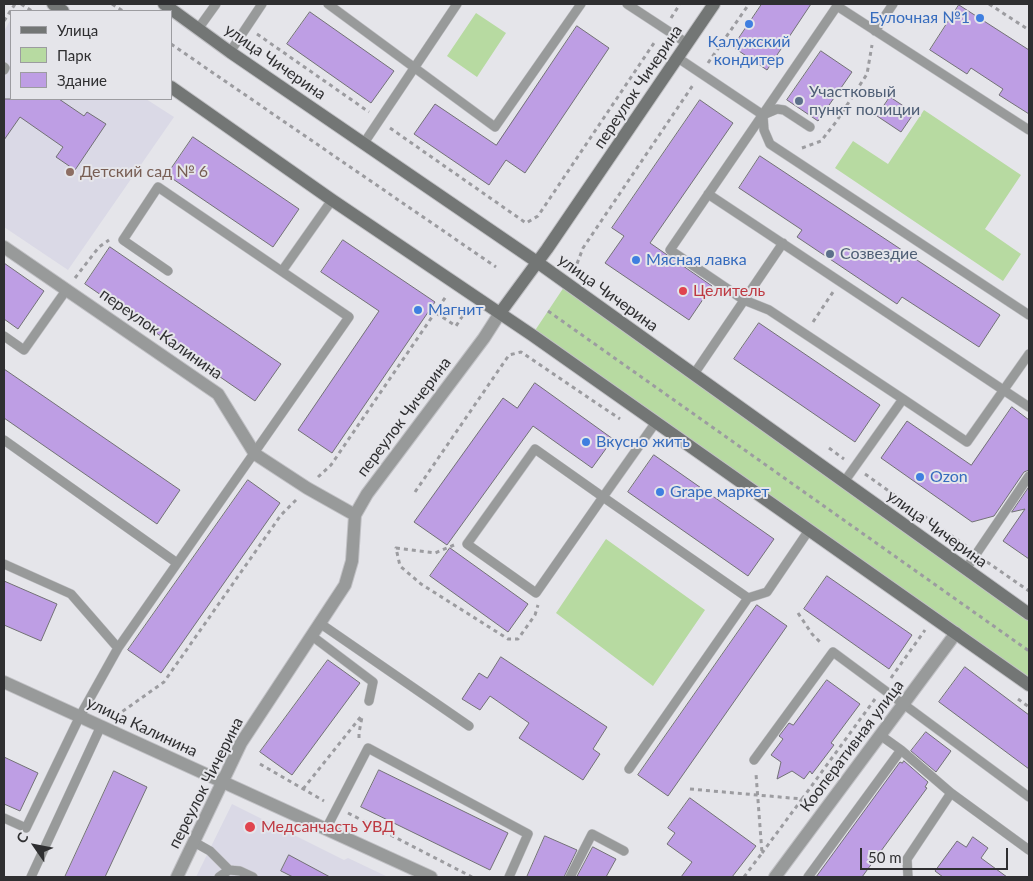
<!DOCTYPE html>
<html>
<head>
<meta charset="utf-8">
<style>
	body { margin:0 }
	#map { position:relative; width:1033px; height:881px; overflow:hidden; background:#e5e5ea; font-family:Lato,sans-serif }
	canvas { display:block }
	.frame { position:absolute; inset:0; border:5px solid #2f2f31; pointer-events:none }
	.legend { position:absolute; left:10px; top:10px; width:162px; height:90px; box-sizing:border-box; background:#e5e5ea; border:1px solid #9c9ca0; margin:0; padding:6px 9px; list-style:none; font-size:15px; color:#2f2f31 }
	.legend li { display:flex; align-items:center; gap:10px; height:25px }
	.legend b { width:25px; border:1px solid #9c9ca0 }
	.north { position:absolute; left:10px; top:821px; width:50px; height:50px; -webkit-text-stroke:4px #e5e5ea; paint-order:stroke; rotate:303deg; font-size:14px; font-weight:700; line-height:20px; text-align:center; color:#2f2f31 }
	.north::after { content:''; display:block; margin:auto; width:18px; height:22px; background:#2f2f31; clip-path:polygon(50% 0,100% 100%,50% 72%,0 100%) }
	.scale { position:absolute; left:860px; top:848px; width:148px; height:22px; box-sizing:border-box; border:2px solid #2f2f31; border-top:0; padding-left:6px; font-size:15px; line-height:18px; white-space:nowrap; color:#2f2f31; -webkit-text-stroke:4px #e5e5ea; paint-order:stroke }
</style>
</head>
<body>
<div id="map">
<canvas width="1033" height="881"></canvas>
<div class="frame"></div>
<ul class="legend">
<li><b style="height:6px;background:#737675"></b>Улица</li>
<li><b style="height:14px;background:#b7daa1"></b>Парк</li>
<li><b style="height:14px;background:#be9ee4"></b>Здание</li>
</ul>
<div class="north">С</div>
<div class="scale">50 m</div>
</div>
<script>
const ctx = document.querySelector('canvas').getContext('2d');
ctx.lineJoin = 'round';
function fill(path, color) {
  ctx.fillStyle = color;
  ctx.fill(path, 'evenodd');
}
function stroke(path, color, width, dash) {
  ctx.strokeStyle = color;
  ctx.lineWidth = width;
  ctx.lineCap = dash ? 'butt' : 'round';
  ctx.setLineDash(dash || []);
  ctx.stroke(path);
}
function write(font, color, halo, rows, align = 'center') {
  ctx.font = font + ' Lato,sans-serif';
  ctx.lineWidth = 4;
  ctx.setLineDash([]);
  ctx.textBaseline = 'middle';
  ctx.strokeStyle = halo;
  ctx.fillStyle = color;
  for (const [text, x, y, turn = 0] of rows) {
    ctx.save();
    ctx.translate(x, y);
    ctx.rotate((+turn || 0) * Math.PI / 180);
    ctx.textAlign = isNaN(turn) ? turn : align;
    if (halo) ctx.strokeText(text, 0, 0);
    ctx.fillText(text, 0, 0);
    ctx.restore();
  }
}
fill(new Path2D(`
	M11 19V99H146L174 117 68 270 4 227V31Z
	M232 804 344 860 348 858 388 877H196Z`), '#dad9e6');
fill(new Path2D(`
	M476 13 506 33 477 77 447 56Z
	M924 110 1021 175 985 229 1021 254 1003 281 835 168 853 141 888 164Z
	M566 284 1029 614V687L532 335Z
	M606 539 705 610 653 686 556 613Z`), '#b7daa1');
const building = new Path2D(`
	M762 4H811L767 70 733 47Z
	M959 5 1029 50V114L999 95 1003 89 971 68 967 74 930 50Z
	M310 12 394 71 371 103 287 44Z
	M577 26 609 48 525 173 506 160 489 185 414 134 435 104 496 145Z
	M821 51 852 72 818 121 787 100Z
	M890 97 914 113 901 132 877 116Z
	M4 99H59L84 116 87 112 106 124 75 170 56 157 63 147 20 117 4 140Z
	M700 100 733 123 650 243 712 286 689 320 605 263 624 236 612 228Z
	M193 137 299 209 273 247 167 175Z
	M760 156 1000 315 979 347 902 297 897 304 797 237 802 230 739 188Z
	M343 240 435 302 332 453 298 430 379 311 321 272Z
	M110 247 281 364 255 401 85 284Z
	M4 263 44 291 18 329 4 319Z
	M759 323 880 405 855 442 734 359Z
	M4 369 180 490 157 524 4 418Z
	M535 383 613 439 592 468 533 426 447 545 414 522 503 398 517 408Z
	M1012 407 1029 420V470L1024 472 994 516 972 522 881 458 907 421 971 465Z
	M654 455 774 539 748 576 628 492Z
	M248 480 280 503 161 673 128 650Z
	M1029 487V559L1003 541 1025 509 1012 512Z
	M450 548 528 604 508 632 430 576Z
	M827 576 912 635 889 669 804 609Z
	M4 581 57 604 41 641 4 625Z
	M757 605 787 626 668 796 638 775Z
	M501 657 607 727 593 749 600 754 583 780 519 738 529 723 490 696 480 710 462 699 479 673 487 678Z
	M328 660 360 683 292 775 260 752Z
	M965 667 1029 715V769L939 702Z
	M827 680 860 704 831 743 834 745 812 774 810 771 804 779 792 771 777 779 781 762 771 755 783 739 779 736 789 723 793 725Z
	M926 732 951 751 936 772 911 751Z
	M4 757 38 773 20 811 4 804Z
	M904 761 928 782 925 787 927 788 862 877H816L900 762 902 763Z
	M379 770 508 833 490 870 361 807Z
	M114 771 147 787 105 877H65Z
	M690 798 756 846 732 877H681L692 862 667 844 675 833 668 828Z
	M545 836 577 850 564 877H527Z
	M973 837 988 848 981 858 1007 877H943L935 871 957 841 966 847Z
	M593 847 616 859 606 877H577Z
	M289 855 330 877H293L281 871Z`);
fill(building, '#be9ee4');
stroke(building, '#727175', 1);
const lane = new Path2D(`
	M328 4 495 127 581 4
	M627 4 688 44
	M198 29 216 4
	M875 31 893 4
	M230 52 262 4
	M678 58 763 115 764 130 770 144 1029 315
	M4 67 5 68 4 70
	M763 115 777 109 784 110 810 127
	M364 143 457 4
	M708 194 1029 407
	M282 271 332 200
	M4 336 24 350 67 289
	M694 374 783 243
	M903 399 967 442 1029 354
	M656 422 603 497 748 598 767 592 809 530
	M4 440 177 563
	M535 449 603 497 536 593 467 544Z
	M844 482 903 399 769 310 744 300 670 250 837 6 1029 130
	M4 564 71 594 118 648 80 716 26 828 4 818
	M966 569 1029 476
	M321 624 469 726
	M312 636 373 682 369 701
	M118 648 349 317 158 187 123 240 168 271
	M880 735 901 750 951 793
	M754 760 833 652 1029 797
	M629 769 748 598
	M326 829 368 748 528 834 509 877
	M194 842 210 851 229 870
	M31 877 101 726
	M219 877 229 870 240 871 253 877
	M570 877 592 834 624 851
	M808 877 901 750
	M908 877 907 859 951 793 1029 850`);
const street = new Path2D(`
	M4 247 218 394 255 454 307 488 355 515
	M4 682 431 877
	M177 877 241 743 345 585 352 561 355 515 367 494 484 338 500 313
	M775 877 956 633`);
const secondary = new Path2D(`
	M53 4 63 11
	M164 4 230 52 537 262 1029 614
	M171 87 332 200 532 335 1029 685
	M500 313 547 249 714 4`);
stroke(lane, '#c1c1c5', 10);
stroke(street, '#c1c1c5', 14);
stroke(secondary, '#c1c1c5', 14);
stroke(new Path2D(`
	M21 4 32 11
	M112 4 123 11
	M989 4 1029 30
	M671 18 680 4
	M4 21 15 4
	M257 34 369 112
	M171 44 496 267
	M708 63 749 4
	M390 128 526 223 538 216 656 40
	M802 148 821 141 836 122 867 74 872 45
	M577 270 575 269 583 248 693 85
	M75 278 99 247 109 240
	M548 311 1029 651
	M436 313 456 326 467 309
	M813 322 833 292
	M829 448 844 459
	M865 474 966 546
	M318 477 331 465 447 295
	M415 492 509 355 521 352 620 419
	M454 545 435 553 396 548 400 566 421 584 508 639H518L535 615 538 605
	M987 562 1029 591
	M798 613 812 634 822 644
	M891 678 925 630
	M1018 699 1029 707
	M116 716 164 682 281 515 296 500
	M359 738V733L362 717
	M260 764 324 801
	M303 789 363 714
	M690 789 802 799 762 853
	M802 799 875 699
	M348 813 472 877
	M744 877 762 853 756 774`), '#9c9ca0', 3, [4, 4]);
stroke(lane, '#989a9a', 9);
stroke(street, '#989a9a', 12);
stroke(secondary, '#737675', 12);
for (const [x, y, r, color] of [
	[980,18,5,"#3f7fe0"],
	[749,24,5,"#3f7fe0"],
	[799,101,5,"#5c6f8a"],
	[70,172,5,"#8d6e63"],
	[830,254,5,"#5c6f8a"],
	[636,260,5,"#3f7fe0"],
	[683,291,5,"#e0444e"],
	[418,310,5,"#3f7fe0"],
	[586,442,5,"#3f7fe0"],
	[920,477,5,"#3f7fe0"],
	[660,492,5,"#3f7fe0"],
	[250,827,6,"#e0444e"]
]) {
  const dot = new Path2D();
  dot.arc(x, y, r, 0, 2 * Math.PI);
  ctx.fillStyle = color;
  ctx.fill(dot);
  stroke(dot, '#e5e5ea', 2);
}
write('16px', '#366cbe', '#e5e5ea', [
	["Булочная №1",970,18,"right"],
	["Калужский",749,42,"center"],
	["кондитер",749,60,"center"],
	["Мясная лавка",646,260],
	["Магнит",428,310],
	["Вкусно жить",596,442],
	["Ozon",930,477],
	["Grape маркет",670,492]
], 'left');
write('16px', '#2f2f31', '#e5e5ea', [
	["улица Чичерина",275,62,35],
	["переулок Чичерина",638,87,-56],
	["улица Чичерина",608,293,36],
	["переулок Калинина",161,334,35],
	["переулок Чичерина",404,417,-53],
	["улица Чичерина",937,529,36],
	["улица Калинина",142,727,25],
	["Кооперативная улица",852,746,-53],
	["переулок Чичерина",206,783,-63]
]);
write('16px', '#4e5e75', '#e5e5ea', [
	["Участковый",809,92],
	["пункт полиции",809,110],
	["Созвездие",840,254]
], 'left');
write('16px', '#785e54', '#e5e5ea', [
	["Детский сад № 6",80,172]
], 'left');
write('16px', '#be3a42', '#e5e5ea', [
	["Целитель",693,291],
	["Медсанчасть УВД",261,827]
], 'left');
</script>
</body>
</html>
